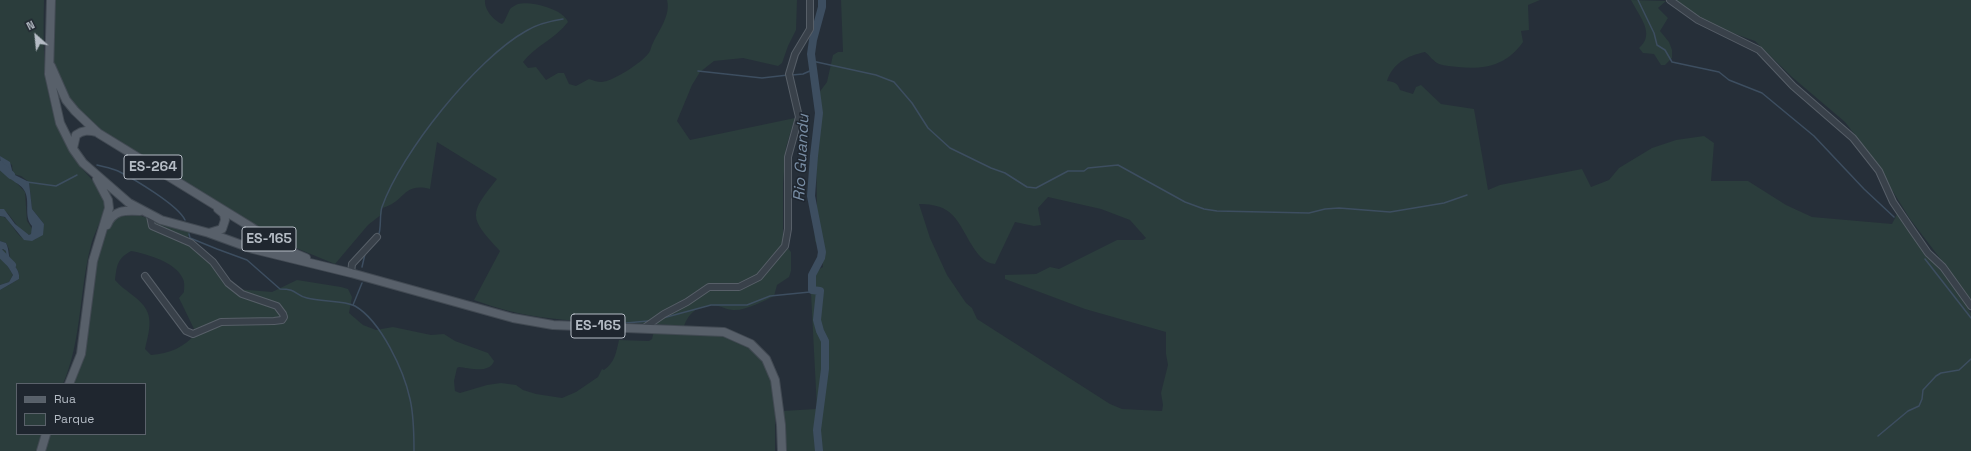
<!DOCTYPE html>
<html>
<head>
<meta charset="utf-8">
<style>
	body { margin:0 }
	#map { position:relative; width:1971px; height:451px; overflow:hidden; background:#262f39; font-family:"Space Grotesk",sans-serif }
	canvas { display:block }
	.legend { position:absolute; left:16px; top:383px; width:130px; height:52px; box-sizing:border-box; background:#1f262f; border:1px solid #5b626b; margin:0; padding:5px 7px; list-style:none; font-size:12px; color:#b5bcc5 }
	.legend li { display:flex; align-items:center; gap:8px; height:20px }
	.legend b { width:20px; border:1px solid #5b626b }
	.north { position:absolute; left:16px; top:16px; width:40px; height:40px; -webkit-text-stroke:3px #1f262f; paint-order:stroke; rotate:333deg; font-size:11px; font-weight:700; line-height:16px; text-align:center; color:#b5bcc5 }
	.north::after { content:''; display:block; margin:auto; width:14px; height:18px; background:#b5bcc5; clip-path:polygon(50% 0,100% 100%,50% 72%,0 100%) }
</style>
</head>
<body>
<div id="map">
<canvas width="1971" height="451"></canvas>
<ul class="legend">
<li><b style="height:5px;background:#58606a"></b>Rua</li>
<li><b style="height:11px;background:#2b3d3c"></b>Parque</li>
</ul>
<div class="north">N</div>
</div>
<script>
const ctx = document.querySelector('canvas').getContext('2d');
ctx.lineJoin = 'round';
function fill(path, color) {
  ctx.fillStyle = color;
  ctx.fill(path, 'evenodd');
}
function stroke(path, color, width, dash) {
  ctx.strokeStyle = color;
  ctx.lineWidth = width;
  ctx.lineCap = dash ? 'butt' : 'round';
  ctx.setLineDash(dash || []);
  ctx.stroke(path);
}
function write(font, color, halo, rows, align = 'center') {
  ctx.font = font + ' "Space Grotesk",sans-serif';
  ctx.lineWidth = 3;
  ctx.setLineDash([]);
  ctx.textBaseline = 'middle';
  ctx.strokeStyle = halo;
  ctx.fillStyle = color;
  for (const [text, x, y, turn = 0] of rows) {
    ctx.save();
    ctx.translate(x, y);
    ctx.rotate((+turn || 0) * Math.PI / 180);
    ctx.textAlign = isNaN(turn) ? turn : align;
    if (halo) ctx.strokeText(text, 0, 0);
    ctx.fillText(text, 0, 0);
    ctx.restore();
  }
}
fill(new Path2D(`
	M0 0H44C43 52 42 101 68 147 72 153 75 160 79 165 88 176 100 186 104 199 107 211 94 233 91 245 79 291 82 340 63 384H17V434H41L37 451H0V290L19 279V273L10 258 9 249 6 243 0 241V216C14 217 15 246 36 239L44 224 32 209 29 182 21 176 13 174 12 165 0 156Z
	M54 0H485C484 9 493 20 502 24L504 22 510 9C512 7 515 5 518 4 531 1 563 9 568 22 555 39 535 46 523 62L528 68 536 67 546 80 558 73H564L569 84 576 86 589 79C593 80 597 82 601 82 612 82 641 63 648 54 651 51 651 46 653 43 659 30 671 15 667 0H797L796 30 788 46 782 63 778 66 743 58 714 61 700 72 692 85 677 121 690 140 795 118 786 147 783 184V242L791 252V271L789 277 777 285 774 296C764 301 745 311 733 310 728 310 723 307 718 306 701 303 689 311 684 326 626 321 566 325 509 311 497 308 486 304 474 300L500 251C468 217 469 214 497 179L437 142 430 189C402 182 406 202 382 208V214L368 225 335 264 296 248 242 218 94 126 68 99 53 62Z
	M841 0H1540L1528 5 1529 30 1521 31 1523 42C1507 65 1485 70 1458 67 1452 66 1445 66 1439 64 1434 62 1429 55 1425 52 1407 56 1393 63 1387 81 1394 82 1397 82 1400 90L1413 94 1416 87 1421 85 1441 104 1474 109 1488 190 1500 185 1582 169 1591 187 1609 180 1619 168 1652 148 1676 140 1704 136 1714 143 1711 181H1748L1786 205 1812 217 1892 224 1898 212 1911 232 1952 283 1971 313V451H783L782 411 817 409 810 274 823 267 821 252 815 241 814 226 817 206 816 150 820 124 818 94 827 82 833 55 838 52H843ZM1048 197 1101 209 1130 220 1146 238 1143 240H1117L1059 269 1050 267 1036 274 1005 275V279L1085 309 1166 332V354L1168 365 1161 393 1163 405 1162 411 1122 409 1110 404 977 319 972 308 966 303 947 275 930 238 919 204C927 204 939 205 946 210 965 220 972 263 995 264L1015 222 1034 226 1041 225 1038 208Z
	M1631 0 1666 1 1658 8 1668 18 1660 31 1669 42 1672 50V58L1665 65H1661L1654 54 1643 53 1639 48C1656 34 1639 16 1631 0Z
	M1673 0H1971V304L1958 285 1952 274 1910 219 1869 153 1845 122 1792 77 1755 41 1727 31 1693 14Z
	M0 165 25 192 27 221 33 230 30 235C16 232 11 210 0 209Z
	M127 210 161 224 191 231 186 240 236 289 272 292 297 280 341 287 348 289 352 297 349 313 363 325 376 330 393 327 431 335 444 334 455 341 488 353 494 361C490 374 469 368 459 367L457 368 454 381 455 391 460 393 487 385 501 383 516 385 523 390 536 394 562 398 576 392 598 377 602 369 604 370C615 362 616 353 619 340L649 341 652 339 654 331 722 334 752 350 764 364 772 381 775 404V451H42L47 434H145V384H70L77 370 89 288 107 225ZM131 251C147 254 176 262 183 279 185 283 184 288 184 292L179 298 196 333C185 347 169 354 151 355L145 349C151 324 155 311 131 294 125 289 120 286 115 280 117 265 117 259 131 251Z
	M2 249 6 251 7 265 13 275 9 282 0 285V251Z`), '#2b3d3c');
fill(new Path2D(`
	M0 156 10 162 13 174 29 182 32 209 44 224 43 235 32 241 24 240 5 217 0 216V209H4L15 224 29 235 31 234 32 226C23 216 31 201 24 190 21 185 16 183 12 180 4 175 0 164 0 156Z
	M0 241 6 243C9 249 8 253 10 259 14 267 20 269 19 279L0 290V285L9 282 13 275 7 265 6 251 3 249 0 251Z`), '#3d4e60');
stroke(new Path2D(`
	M1638 0 1654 33 1657 45 1665 50 1672 62 1719 72 1729 80 1762 93 1814 136 1864 189 1894 217
	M812 61 876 75 894 82 912 103 928 128 950 148 991 168 1005 173 1027 187 1036 188 1068 171H1084L1088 168 1118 165 1185 202 1204 209 1217 211 1309 213 1325 209 1339 208 1390 212 1444 203 1467 195
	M698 71 762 78 788 75
	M792 75 803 74 812 70
	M97 165C104 167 111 168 118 171 134 179 178 205 185 220
	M27 182 56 186 77 175
	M189 234 190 238 217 249 247 260 280 289C298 289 294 295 307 298 321 302 344 300 355 306 381 321 404 371 410 399 414 416 414 434 414 451
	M378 237C382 228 379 216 382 207 401 153 476 59 526 31 537 24 550 21 563 19
	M1925 259 1971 318
	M362 267 365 254
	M353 305 362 283
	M663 318 711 305H747L770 296 820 291
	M626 323 648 321
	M1878 436 1908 411 1919 406 1922 399 1923 390 1936 376 1941 373 1959 370 1971 359`), '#3d4e60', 1.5);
stroke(new Path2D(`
	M0 165 11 175
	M0 253 12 265
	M819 451 817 430 825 369V341L820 331 817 320 820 291 812 290V275L821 258 822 252 811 196 814 156 819 113 811 54 813 40 822 7V0`), '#3d4e60', 8);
const minor = new Path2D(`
	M1670 0 1698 20 1759 50 1793 86 1853 138 1879 171 1893 202 1912 230 1928 253 1943 267 1971 306
	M351 273 352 264 377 237
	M145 276 186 331 193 334 221 322 274 321 282 320 284 317 283 314 277 306 242 294 228 283 213 262 191 243 152 226 150 216
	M644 328 664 314 687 302 709 287H739L759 277 785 246 788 229V157L799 117 789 74 795 54 810 29V0`);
const major = new Path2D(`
	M51 0 49 74 60 123 73 149 83 163 129 203 161 220 209 233 253 249 351 273 513 318 553 325 724 332 751 344 766 359 775 380 781 425 782 451
	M51 66 66 100 75 111 98 133 251 227 282 248 306 258
	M73 148 76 135C83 130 88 130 97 132
	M107 225C113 210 125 210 140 211
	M209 233 222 229 225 220 224 214 218 209
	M69 384 81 354 93 261 109 208 108 200 97 179
	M41 451 46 434`);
stroke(minor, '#575f68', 8);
stroke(major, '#424a53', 10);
stroke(minor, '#39414a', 6);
stroke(major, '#58606a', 8);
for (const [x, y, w] of [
	[153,167,58],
	[269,239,54],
	[598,326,54]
]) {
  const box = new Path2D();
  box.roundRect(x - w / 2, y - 12, w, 24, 3);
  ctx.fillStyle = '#1f262f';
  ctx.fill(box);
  stroke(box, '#b5bcc5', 1);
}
write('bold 14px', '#b5bcc5', null, [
	["ES-264",153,167],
	["ES-165",269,239],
	["ES-165",598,326]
]);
write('italic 16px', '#798ea5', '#1f262f', [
	["Rio Guandu",802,158,-87]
]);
</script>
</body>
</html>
